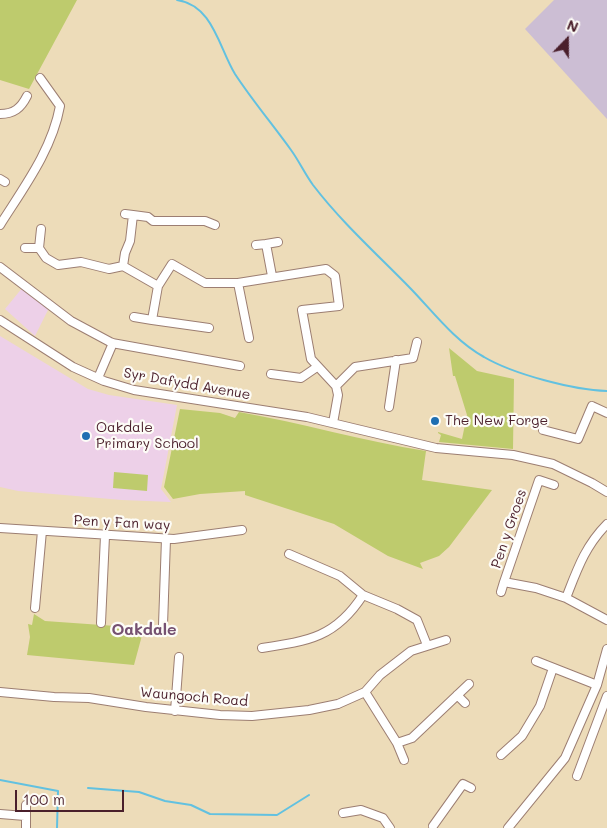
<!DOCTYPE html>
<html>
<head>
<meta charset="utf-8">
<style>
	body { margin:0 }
	#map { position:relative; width:607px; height:828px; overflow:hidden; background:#eddcb9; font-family:Mali,sans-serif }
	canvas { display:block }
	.north { position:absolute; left:542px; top:15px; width:50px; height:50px; -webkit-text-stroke:4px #fdfcf7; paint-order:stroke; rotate:22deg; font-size:14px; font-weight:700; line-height:20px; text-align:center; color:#4a1f2b }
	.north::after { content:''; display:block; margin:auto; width:18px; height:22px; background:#4a1f2b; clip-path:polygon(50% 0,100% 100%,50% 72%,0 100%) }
	.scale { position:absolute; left:15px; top:790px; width:109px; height:22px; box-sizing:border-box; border:2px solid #4a1f2b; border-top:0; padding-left:6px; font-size:15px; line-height:18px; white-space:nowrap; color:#4a1f2b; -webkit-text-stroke:4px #fdfcf7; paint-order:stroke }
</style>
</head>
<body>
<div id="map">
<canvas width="607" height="828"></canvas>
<div class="north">N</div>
<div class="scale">100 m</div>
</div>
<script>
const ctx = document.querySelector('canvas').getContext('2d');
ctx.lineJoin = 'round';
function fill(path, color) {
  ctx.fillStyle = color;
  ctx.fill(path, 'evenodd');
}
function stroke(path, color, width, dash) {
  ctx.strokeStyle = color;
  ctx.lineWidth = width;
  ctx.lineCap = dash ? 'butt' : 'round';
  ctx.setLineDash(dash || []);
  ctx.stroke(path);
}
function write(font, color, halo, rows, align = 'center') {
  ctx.font = font + ' Mali,sans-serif';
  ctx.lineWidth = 4.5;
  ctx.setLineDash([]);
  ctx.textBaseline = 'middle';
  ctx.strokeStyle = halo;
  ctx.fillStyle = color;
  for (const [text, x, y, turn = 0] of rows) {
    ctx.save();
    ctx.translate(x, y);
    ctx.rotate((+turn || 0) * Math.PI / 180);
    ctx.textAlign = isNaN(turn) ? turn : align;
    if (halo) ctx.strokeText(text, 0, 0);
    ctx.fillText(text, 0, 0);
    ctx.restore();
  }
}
fill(new Path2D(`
	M23 287 49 308 35 336 5 309Z
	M0 336 88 389 109 395 177 405 161 489 171 502 122 500 18 491 0 487Z`), '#edd0e8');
fill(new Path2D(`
	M554 0H607V119L525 29Z`), '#ccbed4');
fill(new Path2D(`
	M0 0H77L29 89 0 80Z
	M449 348 477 371 514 379 513 449 439 442 441 435 438 433V432L462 439 467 415 455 376H453Z
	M180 409 220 413 235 418 239 412C302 423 363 441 426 451L422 480 492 490 449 547 439 556 420 563 423 569 388 556 334 524 245 495V491L200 494 173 499 164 487Z
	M114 472 148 475 147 491 113 488Z
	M34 614 45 621 144 628 134 665 27 655 30 637 28 624 32 625Z`), '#becb6d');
stroke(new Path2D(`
	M177 0C213 5 219 48 235 74 252 100 273 125 291 150 299 161 305 174 313 185 342 223 379 256 412 290 434 313 455 341 484 357 513 374 573 390 607 391
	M0 780 58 791 57 828
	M88 788 139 792 165 801 191 805 210 814 277 815 309 795`), '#62c1e0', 2);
const minor = new Path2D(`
	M0 114C14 114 21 108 27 96
	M0 179 5 182
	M133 215 148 217 153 221H205L215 225
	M0 225C24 187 52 150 60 106L40 78
	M41 229 39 248 46 258 58 265 81 262 109 269 123 266
	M266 244 278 242
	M256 245 266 244 272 276
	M25 248H39
	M123 266 158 286 172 264 205 283H238L326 269 335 276 339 306 302 310 311 359 336 386 338 395 333 423
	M123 266 125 253 130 241 133 215 125 214
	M0 267 71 321 112 343 240 366
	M238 283 249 338
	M158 286 152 320 209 328
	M134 317 152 320
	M0 320 73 367 104 381 134 390 307 417 436 448 513 455 553 464 592 483 607 492
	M271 374 301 378 317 367
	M98 378 113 343
	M336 386 355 367 413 358 417 342
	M389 407 396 360
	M543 430 578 439 592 406 607 413
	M554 485 539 480 504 582 536 588 566 598 607 620
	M0 528 174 539 242 530
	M289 554 340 576 363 595 397 609 417 620 427 645
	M501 592 504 582
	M566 598C577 570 585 546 607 524
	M35 608 42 531
	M101 623 105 536
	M163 625 166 539
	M262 648C309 641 336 637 363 595
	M536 661 597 685
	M0 692 54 697 89 698 146 707 220 715 252 716 309 710 338 704 365 692 380 675 411 651 446 640
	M365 692 397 743 412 738 469 684
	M457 695 465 703
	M175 711 179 657
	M397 743 404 760
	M501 755 522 736 540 706 553 668
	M577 776 607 696
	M343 813 361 810 383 818 390 828
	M0 814 25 816
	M433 826 463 784 471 788
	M26 828V805
	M508 828 565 758 597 685 607 649`);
stroke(minor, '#9c7e72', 10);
stroke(minor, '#fff', 8);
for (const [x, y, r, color] of [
	[435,421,5,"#1f6fb2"],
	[86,436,5,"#1f6fb2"]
]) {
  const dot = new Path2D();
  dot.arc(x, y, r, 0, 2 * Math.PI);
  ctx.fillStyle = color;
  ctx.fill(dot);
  stroke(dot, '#fdfcf7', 2);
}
write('14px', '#4a1f2b', '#fdfcf7', [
	["Syr Dafydd Avenue",187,384,10],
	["Pen y Fan way",122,523,3],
	["Pen y Groes",509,529,-71],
	["Waungoch Road",194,697,5]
]);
write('14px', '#4a1f2b', '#fdfcf7', [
	["The New Forge",445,421],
	["Oakdale",96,428],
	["Primary School",96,444]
], 'left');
write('bold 16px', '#755171', '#fdfcf7', [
	["Oakdale",144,630]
]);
</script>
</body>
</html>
